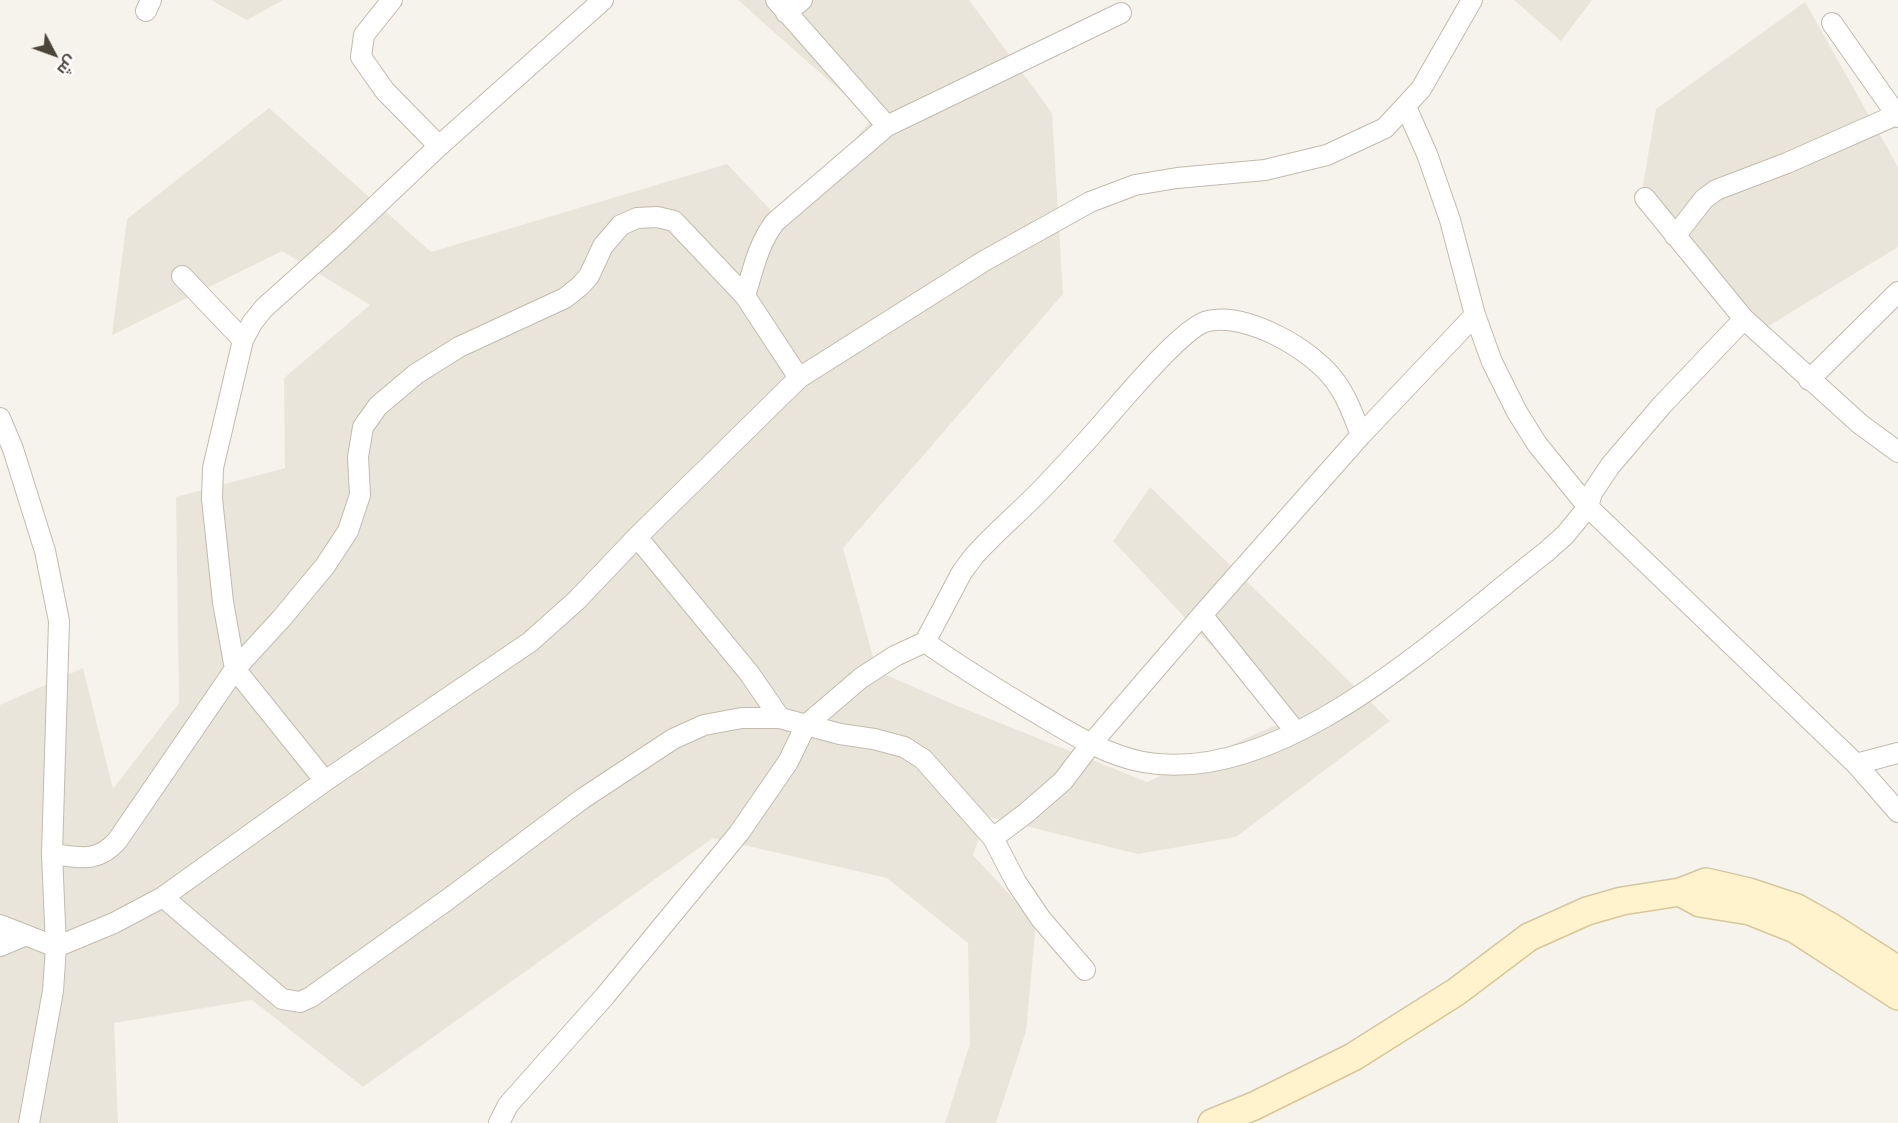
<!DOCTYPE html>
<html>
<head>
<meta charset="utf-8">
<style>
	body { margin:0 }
	#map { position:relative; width:1898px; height:1123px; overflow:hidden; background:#f6f3ec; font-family:Inter,Cairo,sans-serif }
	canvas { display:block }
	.north { position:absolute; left:24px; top:24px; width:60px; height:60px; -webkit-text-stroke:4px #fff; paint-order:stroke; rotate:131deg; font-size:16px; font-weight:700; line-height:24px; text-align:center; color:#4b4439 }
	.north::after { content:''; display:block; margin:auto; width:21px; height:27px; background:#4b4439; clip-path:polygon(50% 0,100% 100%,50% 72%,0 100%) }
</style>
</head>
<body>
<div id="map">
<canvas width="1898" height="1123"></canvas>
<div class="north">ش</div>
</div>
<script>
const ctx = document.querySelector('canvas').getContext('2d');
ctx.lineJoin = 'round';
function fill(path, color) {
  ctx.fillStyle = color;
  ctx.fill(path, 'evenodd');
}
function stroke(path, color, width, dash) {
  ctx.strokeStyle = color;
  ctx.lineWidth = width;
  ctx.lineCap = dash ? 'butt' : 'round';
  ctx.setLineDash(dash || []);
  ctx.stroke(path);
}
fill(new Path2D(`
	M211 0H283L247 20Z
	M738 0H969L1052 113 1063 294 843 548 877 671 955 705 1147 782 1283 722 1113 541 1150 487 1390 721 1236 837 1138 854 986 816 973 855 1036 923 1026 1031 996 1123H945L970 1044 968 943 887 878 713 838 363 1087 252 1000 114 1023 118 1123H0V705L83 668 113 789 179 703 176 497 285 468 284 378 370 305 282 251 112 335 127 219 269 108 431 252 727 164 783 223 872 119Z
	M1514 0H1592L1561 41Z
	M1805 2 1898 167V247L1762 330 1639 208 1656 109Z`), '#eae5da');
const street = new Path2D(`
	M392 0 364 35 361 57 385 91 439 146
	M776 0 887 126
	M146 11 151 0
	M786 13 802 0
	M1832 23 1898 117
	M1406 107 1427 154 1450 220 1475 315 1492 362 1517 412 1537 444 1588 507 1856 764 1898 812
	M1645 198 1744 319 1860 424 1898 452
	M1675 236 1704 199 1716 190 1787 163 1896 115
	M182 276 243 340
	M745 296C753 270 758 244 775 222L887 126 1121 13
	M1809 380 1898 292
	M0 418 13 449 45 551 59 621 52 854 56 947 53 991 29 1123
	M637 537 749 673 780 718
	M1202 615 1296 732
	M925 642 962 572 974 556C995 532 1020 512 1042 489 1059 471 1076 453 1092 435 1113 412 1182 326 1208 321 1247 312 1313 350 1335 381 1347 397 1354 417 1361 435
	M1856 764 1898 753
	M325 781 235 669 223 602 212 499 213 468 243 340 252 323 264 308 340 240 439 146 603 0
	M993 838 1025 814 1063 781 1091 744 1202 615 1361 435 1475 315
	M52 854C79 857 96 864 117 841L235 669 281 619 325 566 348 531 360 495 358 457 363 427 378 406 416 374 459 347 565 298 580 286 589 276 603 246 621 225 637 218 657 217 674 221 745 296 799 378
	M163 897 282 999 300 1002 311 997 447 900 582 799 673 739 704 725 742 718H780L840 734 874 739 904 747 923 759 993 838 1016 882 1041 919 1085 970
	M0 925 56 947 114 923 163 897 325 781 530 642 577 600 637 537 799 378 984 261 1090 202 1135 185 1177 178 1265 170 1327 155 1385 128 1421 89 1472 0
	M0 946 26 935
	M499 1123 508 1105 605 996 739 833 788 762 806 725 861 678 895 656 925 642C962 668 1001 692 1040 715 1072 734 1106 755 1143 762 1283 788 1442 632 1546 552L1565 535 1588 507 1592 493 1610 466 1662 405 1744 319`);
const secondary = new Path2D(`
	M1680 892 1700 903 1750 911 1795 929 1898 996
	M1212 1123 1254 1106 1353 1057 1456 992 1529 937 1587 911 1622 901 1680 892 1706 882 1749 892 1797 908 1829 926 1898 970`);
stroke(street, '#c2bbae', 22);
stroke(secondary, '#d6c79b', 30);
stroke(street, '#fff', 20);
stroke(secondary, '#fff3cd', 27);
</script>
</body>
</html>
